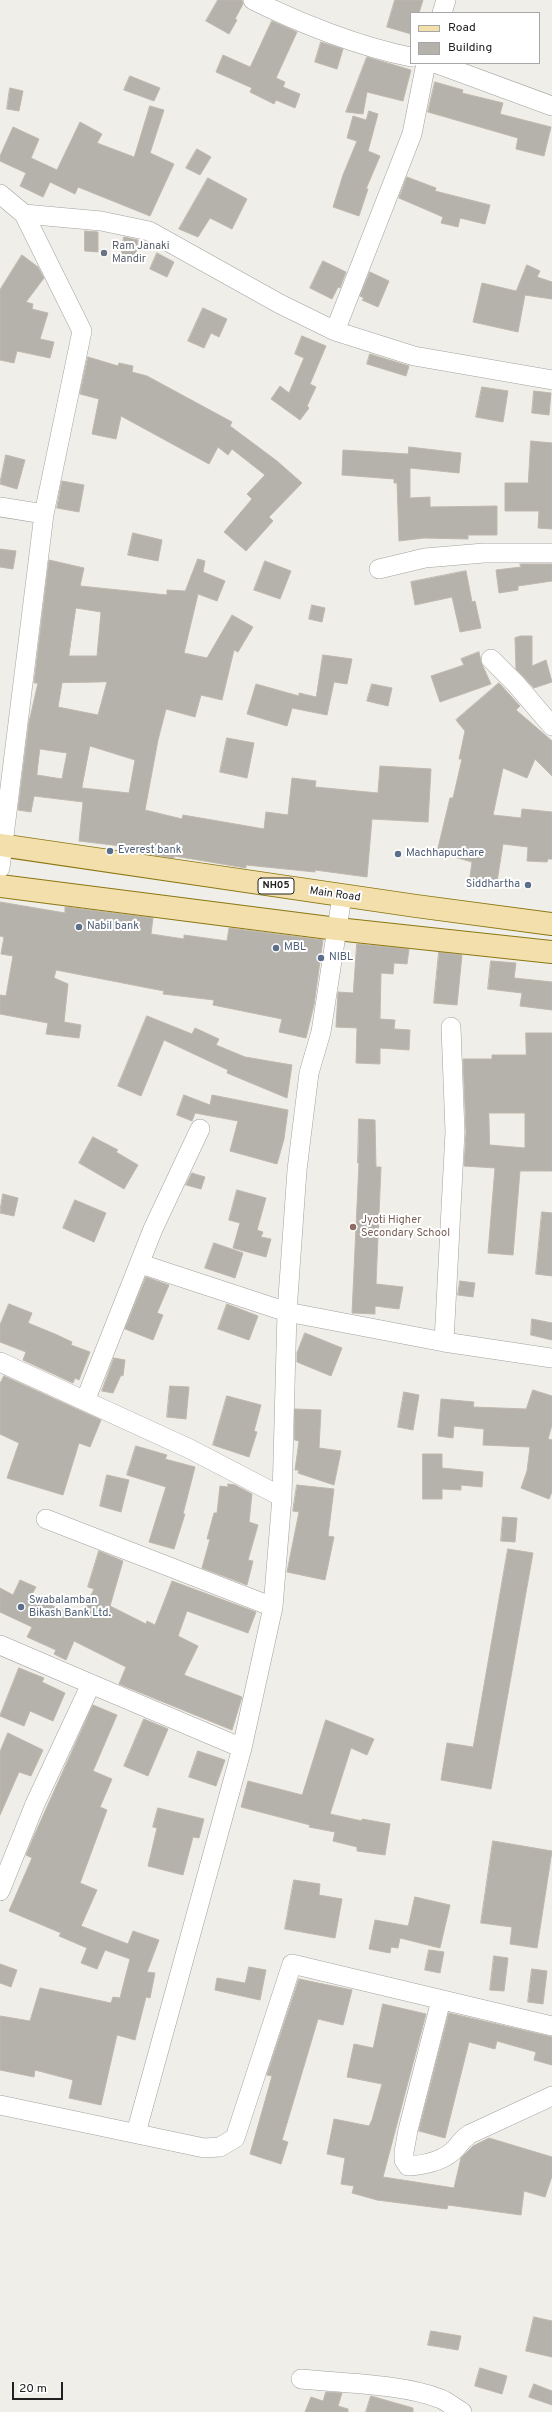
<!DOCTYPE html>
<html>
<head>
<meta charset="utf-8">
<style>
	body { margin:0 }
	#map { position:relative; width:552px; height:2412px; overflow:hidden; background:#f0eee8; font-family:Overpass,sans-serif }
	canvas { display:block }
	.legend { position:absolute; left:410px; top:12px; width:130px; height:52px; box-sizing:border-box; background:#fff; border:1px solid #a6a6a6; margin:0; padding:5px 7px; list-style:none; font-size:12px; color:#202020 }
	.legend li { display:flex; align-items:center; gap:8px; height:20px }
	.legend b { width:20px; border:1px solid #a6a6a6 }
	.scale { position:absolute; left:12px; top:2382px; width:51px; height:18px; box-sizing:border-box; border:2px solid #202020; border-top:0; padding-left:5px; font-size:12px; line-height:14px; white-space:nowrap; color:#202020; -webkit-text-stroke:3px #fff; paint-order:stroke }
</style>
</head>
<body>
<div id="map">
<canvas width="552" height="2412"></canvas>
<ul class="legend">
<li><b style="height:5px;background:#f2dfab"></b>Road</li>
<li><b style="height:11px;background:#b5b1ab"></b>Building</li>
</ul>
<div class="scale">20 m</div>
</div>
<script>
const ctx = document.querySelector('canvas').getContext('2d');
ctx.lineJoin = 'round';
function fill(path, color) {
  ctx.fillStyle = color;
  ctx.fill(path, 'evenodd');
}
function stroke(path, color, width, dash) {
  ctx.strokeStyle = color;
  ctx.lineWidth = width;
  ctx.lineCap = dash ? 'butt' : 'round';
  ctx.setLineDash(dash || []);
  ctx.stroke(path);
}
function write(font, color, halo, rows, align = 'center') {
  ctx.font = font + ' Overpass,sans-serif';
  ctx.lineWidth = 4;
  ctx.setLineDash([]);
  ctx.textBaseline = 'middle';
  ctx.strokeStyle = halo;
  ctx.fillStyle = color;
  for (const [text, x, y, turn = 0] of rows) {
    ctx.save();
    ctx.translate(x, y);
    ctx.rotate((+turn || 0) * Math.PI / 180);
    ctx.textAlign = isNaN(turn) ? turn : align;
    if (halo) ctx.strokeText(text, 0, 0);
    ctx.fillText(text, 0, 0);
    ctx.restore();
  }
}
const building = new Path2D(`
	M218 0H242L243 4 235 19 237 20 229 34 206 21Z
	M395 0H423L419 13H411V34L387 27Z
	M272 21 297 32 276 78 285 82 283 87 300 94 295 108 276 100 274 104 250 92 252 88 216 72 223 55 250 67Z
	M321 42 343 49 337 69 315 62Z
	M367 57 411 70 403 101 367 92 363 114 346 112Z
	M130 76 160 88 154 101 124 90Z
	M435 82 463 90 462 93 503 103 500 114 551 127 544 156 516 149 518 138 428 112Z
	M10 88 23 91 19 111 7 109Z
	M150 106 164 110 150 153 174 164 150 216 78 187 75 194 50 182 43 197 20 186 26 173 0 161V156L13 127 39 139 31 158 57 170 80 122 102 134 97 143 134 157Z
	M369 111 378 114 368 151 380 156 366 189H368L359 216 333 207 343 175 357 141 347 138 353 116 366 120Z
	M197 149 211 157 200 175 186 168Z
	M407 177 436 188 435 191 490 205 485 224 460 218 458 227 441 223 443 217 399 198Z
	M208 178 247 199 232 229 210 218 198 237 179 229Z
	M85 231 98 232V252L85 251Z
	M124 237 138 240 135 258 121 256Z
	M157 253 174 262 167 277 150 269Z
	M22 255 38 267 44 278 26 302 33 304 32 309 48 313 40 339 54 342 50 358 17 351 14 363 0 360V290Z
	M323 261 346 272 340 288 338 287 332 299 310 288Z
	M527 265 540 271 537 277 552 282V299L525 295 518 332 473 322 482 283 516 291Z
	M370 272 389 281 378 307 362 300 364 298 360 296Z
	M203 308 227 319 219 337 211 333 204 348 188 341Z
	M302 336 326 346 310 384 316 387 307 406 309 408 300 420 271 399 280 386 289 393 304 358 295 354Z
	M370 354 409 366 406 376 367 364Z
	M88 357 118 366 119 363 133 366 132 372 147 376 232 422 230 426 277 461 302 483 269 517 273 521 246 551 224 532 252 499 247 494 265 475 232 449 228 455 218 447 209 464 121 416 116 439 92 434 99 399 80 394Z
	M482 387 508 391 503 422 476 417Z
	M534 391 551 393 549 415 532 413Z
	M531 441 552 443V529L538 528 539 511H505V483H528Z
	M409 447 461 453 459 473 410 468V498L430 497V507L497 506V535H468V539L424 538 399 541 397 483H394V479L342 475 343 450 408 454Z
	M6 455 25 460 17 489 0 484Z
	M62 481 84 485 79 512 57 508Z
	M133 533 162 540 158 561 128 555Z
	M0 549 16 551 13 569 0 567Z
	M198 559 205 561 203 572 225 581 217 601 198 594 184 653 207 658 232 615 253 627 238 652 234 650 222 700 201 695 195 717 166 709 158 740 145 810 182 819 183 815 264 829 266 812 288 815 292 778 316 781 315 787 378 793 380 766 431 769 428 822 372 819 367 877 315 870V872L246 865V868L174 856V858L120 850 121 846 79 841 83 802 34 796 31 812 18 810 29 722 38 683H34L49 560 84 568 80 586 167 595V590L185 591ZM76 608 101 612 97 656H69ZM107 682 98 715 58 707 62 683ZM90 746 135 760 129 793 82 788ZM40 749 67 753 62 779 37 775Z
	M265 561 291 571 280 599 254 590Z
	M520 564H552V581L518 586V590L499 593 496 570 521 567Z
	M466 571 472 602 475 601 481 628 460 632 452 597 415 605 411 582Z
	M312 605 325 608 322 622 309 619Z
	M521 636H532V666L546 660 552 682 534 688 516 669 515 638Z
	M479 652 481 662 491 684 440 702 431 676 464 665 461 659Z
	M323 655 352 659 347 684 334 682 327 715 292 708 287 726 247 714 256 684 299 696V693L316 697Z
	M499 683 520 706 516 710 552 741V776L535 759 527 778 503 768 493 815 521 818 522 809 552 812V859H548L547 862 527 861 528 847 503 844 496 888 469 884 472 862 437 852 450 798H453L462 759H459L465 731 456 720Z
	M372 684 392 688 388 706 367 701Z
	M227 738 254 743 247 778 220 772Z
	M0 902 65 913V907L153 918 151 934 184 939V935L227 941 229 928 323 940 314 1005 306 1038 279 1032 282 1019 213 1005 214 1000 163 994 164 991 56 970 54 978 68 984 64 1022 81 1025 79 1038 46 1034 48 1023 0 1014V995L6 996 13 956 1 954 4 937 0 936Z
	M357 944 409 949 407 964 394 963 393 974 381 973 380 1019 395 1020 394 1029 410 1030 409 1050 380 1048V1064L356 1063 357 1028 336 1027 338 992 353 993Z
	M439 952 462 955 457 1005 434 1003Z
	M491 961 516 963 514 978 552 982V1010L520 1006 522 993 488 989Z
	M147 1016 192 1034 195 1028 219 1039 216 1045 245 1057 292 1065 287 1098 227 1073 228 1070 164 1040 141 1096 118 1086Z
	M526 1033H552V1171H520L513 1255 488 1253 495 1168 464 1166 466 1132 463 1059H492V1055H526ZM489 1113H525V1148L490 1145Z
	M184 1095 210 1105 212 1095 288 1110 284 1139 277 1164 230 1151 238 1121 195 1113 192 1121 177 1115Z
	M359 1119 375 1120 376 1167H381L376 1284 403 1287 399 1309 375 1306V1314L352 1313 359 1163H358Z
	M93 1137 118 1150 116 1152 138 1165 124 1189 79 1163Z
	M192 1173 205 1177 201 1189 186 1185Z
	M237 1190 266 1198 257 1230 263 1232 261 1237 271 1239 266 1257 233 1248 240 1223 229 1220Z
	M3 1194 18 1198 14 1216 0 1213Z
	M75 1200 106 1213 94 1242 63 1228Z
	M542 1212 552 1213V1276L536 1274Z
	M214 1243 243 1253 235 1278 205 1268Z
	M146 1277 169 1285 157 1313 163 1315 153 1340 125 1329Z
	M460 1281 475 1283 473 1297 458 1295Z
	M9 1304 32 1313 28 1323 55 1334 72 1342 71 1345 90 1352 79 1380 75 1378 73 1383 23 1360 26 1352 0 1342V1325Z
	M227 1304 258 1316 249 1340 218 1329Z
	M532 1319 552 1323V1340L531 1335Z
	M305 1333 342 1348 331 1376 297 1362V1353Z
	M114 1358 125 1360 123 1376 121 1375 113 1393 102 1391Z
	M4 1376 101 1420 90 1447 79 1443 63 1495 7 1478 19 1443 0 1434V1384Z
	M170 1386 189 1387 186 1419 167 1417Z
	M533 1390 552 1396V1425L548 1439 552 1440V1492L549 1499 521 1488 527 1471 530 1447 483 1445 484 1429 454 1426 453 1438 438 1436 441 1399 474 1402 473 1407 526 1409Z
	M404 1392 419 1395 413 1430 398 1427Z
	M227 1396 261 1405 254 1431 257 1432 249 1457 213 1445Z
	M295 1409 321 1410 319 1448 341 1451 334 1485 298 1473 299 1470H295L299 1441 295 1440Z
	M136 1446 167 1455 165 1459 195 1467 183 1514H185L174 1549 149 1542 166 1487 127 1475Z
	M423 1454H442V1468L483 1472 482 1487 461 1485V1490L442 1489V1499H423Z
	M107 1475 129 1480 121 1512 100 1506Z
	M228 1484 235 1485 252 1494 249 1522 258 1525 248 1560 253 1561 247 1585 202 1568 210 1539H207L214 1513H217L220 1486 228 1487Z
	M297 1485 334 1489 328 1536 334 1537 325 1580 287 1572 299 1512 293 1511Z
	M503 1517 517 1518 515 1542 501 1541Z
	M508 1549 533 1553 491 1789 441 1780 447 1743 473 1747Z
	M99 1551 123 1561 110 1606 146 1624 147 1621 155 1625 172 1581 256 1612 248 1633 187 1611 178 1636 198 1646 184 1675 242 1697 232 1730 119 1684 126 1667 74 1641 66 1660 54 1654 56 1650 27 1637 32 1627 0 1612V1588L13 1595 20 1580 36 1587 31 1596 80 1618 94 1589 88 1587Z
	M19 1668 44 1678 42 1682 65 1693 53 1721 30 1711 24 1726 0 1716Z
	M93 1705 117 1715 93 1771 112 1779 100 1807 107 1810 80 1883 97 1890 81 1926 128 1944 133 1931 159 1940 147 1972 155 1973 150 1998 146 1997 135 2040 117 2035 101 2105 69 2098 73 2080 35 2070 34 2077 0 2070V2016L30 2021 40 1988 111 2003 113 1997 120 1998 130 1959 105 1950 97 1969 81 1963 87 1948 59 1936 61 1933 9 1911 32 1858 26 1855 34 1836Z
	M144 1719 168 1729 148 1776 124 1766Z
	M326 1720 374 1739 367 1755 351 1748 330 1814 362 1821V1819L390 1824 385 1855 357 1851V1847L333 1841 335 1832 309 1827 310 1825 241 1807 248 1781 302 1795Z
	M8 1733 43 1750 31 1776 19 1772 0 1815V1752Z
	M198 1751 225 1760 216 1786 189 1777Z
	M158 1808 204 1819 199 1838 193 1837 183 1875 148 1866 157 1828 153 1827Z
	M493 1841 552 1851 537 1948 510 1944 512 1927 481 1923Z
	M294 1880 320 1884 319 1895 342 1899 335 1938 285 1929Z
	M415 1897 450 1905 440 1948 400 1938 398 1948 391 1947 390 1953 369 1949 375 1920 408 1926Z
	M429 1950 444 1952 440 1973 425 1970Z
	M494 1956 508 1958 504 1991 490 1990Z
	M0 1964 17 1970 11 1987 0 1983Z
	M249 1967 266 1970 260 2000 215 1990 217 1978 245 1983Z
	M532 1969 547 1971 543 2004 528 2002Z
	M299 1979 352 1990 343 2025 318 2019 282 2140 288 2142 281 2164 250 2154 272 2076 267 2075Z
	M383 2004 426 2014 383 2177 454 2188 461 2158 473 2146 489 2138 552 2157V2176L545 2197 524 2191 521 2215 448 2205 447 2209 377 2200 352 2193 354 2186 341 2184 345 2158 327 2154 334 2119 369 2126 372 2120 382 2084 347 2077 354 2044 373 2048Z
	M449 2013 552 2037V2065L534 2060 536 2052 497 2041 495 2049 469 2042 445 2138 419 2131Z
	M534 2317 552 2321V2357L526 2351Z
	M431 2331 461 2336 458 2350 428 2345Z
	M480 2368 507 2376 502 2394 475 2386Z
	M534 2384 552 2391V2405L529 2397Z
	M326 2392 342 2393 338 2406 348 2409V2412H305L311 2397 323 2401Z
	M371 2396 413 2408V2412H366Z`);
fill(building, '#b5b1ab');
stroke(building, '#c0b8ac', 1);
const street = new Path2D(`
	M253 0C299 23 360 47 411 57
	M442 13 446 0
	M435 63 552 106
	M0 194 24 214 101 221 149 231 280 304 335 331 414 356 552 380
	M335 331 412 134 426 63
	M0 507 44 514
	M379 569 425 558 484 553H552
	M491 659 516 684 552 726
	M0 868 44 514 82 331 24 214
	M141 1264 287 1312 444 1342 552 1358
	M444 1342 455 1132 451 1027
	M0 1362 190 1449 282 1497
	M85 1401 153 1229 200 1129
	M46 1519 273 1607
	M0 1645 91 1684
	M0 1891 35 1804 91 1684 242 1748 273 1607 282 1497 287 1312 297 1170 309 1073 321 1032 342 896
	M441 2000 408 2130 404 2152V2160L408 2166C426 2165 445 2161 457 2147 461 2141 464 2138 470 2134L552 2096
	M0 2105 204 2148 220 2147 235 2138 292 1964 552 2026
	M136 2133 242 1748
	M301 2379C342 2383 404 2384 441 2399 448 2402 455 2408 462 2412`);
const primary = new Path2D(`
	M0 845 416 906 552 924
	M0 886 337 929 552 952`);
stroke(street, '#a1a1a1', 20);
stroke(primary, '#8b7712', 24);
stroke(street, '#fff', 19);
stroke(primary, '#f2dfab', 22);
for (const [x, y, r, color] of [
	[104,253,4,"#6b7280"],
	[110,851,4,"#5c6f8a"],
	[398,854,4,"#5c6f8a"],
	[528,885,4,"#5c6f8a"],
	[79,927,4,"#5c6f8a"],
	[276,948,4,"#5c6f8a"],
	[321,958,4,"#5c6f8a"],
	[353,1227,4,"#8d6e63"],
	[21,1607,4,"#5c6f8a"]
]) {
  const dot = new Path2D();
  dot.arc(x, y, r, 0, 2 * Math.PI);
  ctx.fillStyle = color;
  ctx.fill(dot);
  stroke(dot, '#fff', 1.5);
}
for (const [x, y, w] of [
	[276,886,36]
]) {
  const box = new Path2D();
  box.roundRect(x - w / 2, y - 8, w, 16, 3);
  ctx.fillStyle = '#fff';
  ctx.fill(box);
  stroke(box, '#202020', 1);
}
write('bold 10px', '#202020', null, [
	["NH05",276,886]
]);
write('11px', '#5b616d', '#fff', [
	["Ram Janaki",112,247],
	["Mandir",112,260]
], 'left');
write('11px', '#4e5e75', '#fff', [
	["Everest bank",118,851],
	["Machhapuchare",406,854],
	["Siddhartha",520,885,"right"],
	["Nabil bank",87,927],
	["MBL",284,948],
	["NIBL",329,958],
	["Swabalamban",29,1601],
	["Bikash Bank Ltd.",29,1614]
], 'left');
write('11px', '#202020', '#fff', [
	["Main Road",335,895,8]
]);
write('11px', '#785e54', '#fff', [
	["Jyoti Higher",361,1221],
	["Secondary School",361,1234]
], 'left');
</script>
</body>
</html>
